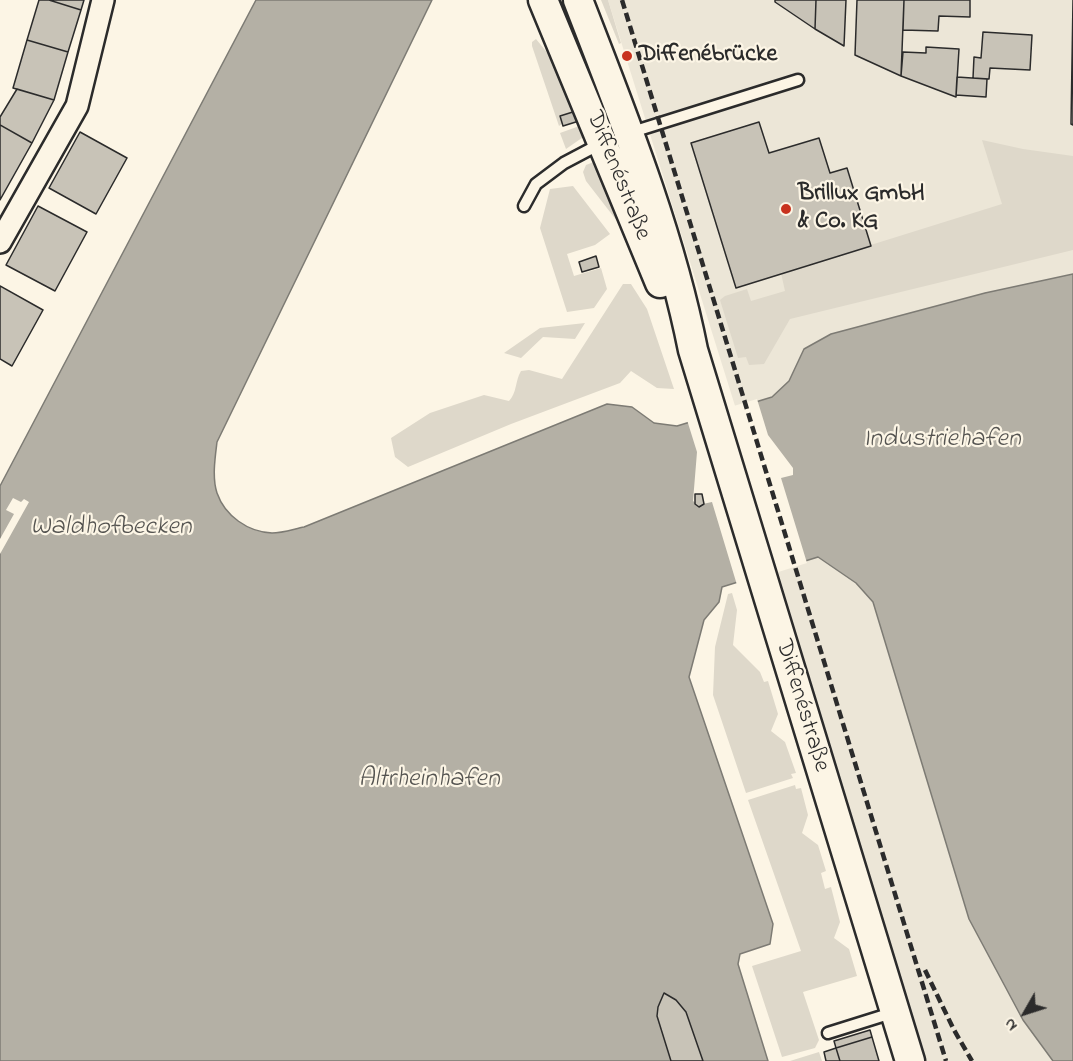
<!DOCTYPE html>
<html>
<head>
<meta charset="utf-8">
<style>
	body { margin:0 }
	#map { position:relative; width:1073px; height:1061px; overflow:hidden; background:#fcf5e5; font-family:"Indie Flower",sans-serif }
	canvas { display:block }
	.north { position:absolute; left:995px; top:983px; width:60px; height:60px; -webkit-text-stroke:4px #fcf5e5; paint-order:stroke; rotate:231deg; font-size:16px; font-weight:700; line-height:24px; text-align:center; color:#2b2b2b }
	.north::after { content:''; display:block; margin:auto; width:21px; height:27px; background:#2b2b2b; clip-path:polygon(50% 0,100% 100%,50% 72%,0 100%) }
</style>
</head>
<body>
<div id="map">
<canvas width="1073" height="1061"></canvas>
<div class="north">N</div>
</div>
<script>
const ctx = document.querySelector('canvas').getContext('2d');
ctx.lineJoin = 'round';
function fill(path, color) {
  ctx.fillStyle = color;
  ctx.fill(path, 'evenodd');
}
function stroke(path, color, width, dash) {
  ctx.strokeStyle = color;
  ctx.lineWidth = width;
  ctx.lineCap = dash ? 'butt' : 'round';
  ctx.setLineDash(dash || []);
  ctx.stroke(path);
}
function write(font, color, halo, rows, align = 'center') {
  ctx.font = font + ' "Indie Flower",sans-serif';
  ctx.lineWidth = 4.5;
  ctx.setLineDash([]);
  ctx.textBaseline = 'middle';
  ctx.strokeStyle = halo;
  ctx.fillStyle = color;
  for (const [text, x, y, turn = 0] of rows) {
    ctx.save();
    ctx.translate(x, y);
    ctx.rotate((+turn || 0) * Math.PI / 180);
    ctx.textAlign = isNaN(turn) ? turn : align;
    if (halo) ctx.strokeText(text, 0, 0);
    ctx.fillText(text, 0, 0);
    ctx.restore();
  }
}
fill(new Path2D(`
	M608 0H1073V274L985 293 804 349 789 381 772 397 736 409Z
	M818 557 856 583 873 602 969 918 1023 1020 1053 1061H925L777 568Z`), '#ece6d7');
fill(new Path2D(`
	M601 0H608L621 43 619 44Z
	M536 39 559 67 579 110 559 126 532 46V42Z
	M585 124 589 133 566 149 560 133Z
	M982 140 1023 149 1073 156V250L790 319 764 364 749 365 746 357 738 358 720 300 725 296 747 289 751 301 785 291 781 273 1002 204Z
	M599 160 624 230 586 181 583 172 586 165Z
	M573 186 610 234 595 245 567 254 574 276 601 268 607 289 594 308 567 312 540 228 550 189Z
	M623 284H631L647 309 674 389 657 388 631 371 620 383 511 424 408 467 395 457 391 438 430 413 484 395 509 401C517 393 515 381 521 371L529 370 562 379Z
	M585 323 575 339 543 337 521 358 504 353 540 328Z
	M732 593 737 610 733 645 760 672 764 682 768 681 778 714 771 731 785 742 796 773 791 774 793 778 746 793 713 695 715 647 728 594Z
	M795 785 796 789 801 788 808 815 802 833 818 845 826 871 821 873 825 889 831 887 840 922 834 938 849 949 857 976 803 992 819 1040 815 1048 782 1057 752 966 801 951 748 800Z
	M819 1052 822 1061H789H790Z`), '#ded8ca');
const water = new Path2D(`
	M256 0H432L217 442C215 458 212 478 217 493 225 516 248 532 272 533 282 533 294 529 304 527L607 404 632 407 654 423 677 426 772 397 789 381 804 349 831 334 985 293 1073 274V1061H1053L1023 1020 969 919 873 602 856 583 818 557 722 587 719 602 704 620 689 677 773 924 770 944 740 954 738 964 768 1061H0V486Z`);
fill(water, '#b4b0a5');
stroke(water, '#7d7b74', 1.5);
fill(new Path2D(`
	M757 399 768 435 793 468V475L781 478 807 563 737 585 712 502 698 505 693 501 697 452 687 420Z
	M13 498 21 502 24 499 29 502 0 554V539L14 514 6 510Z`), '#fcf5e5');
const building = new Path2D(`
	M39 0H49L81 10 68 52 27 40Z
	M49 0H84L81 10Z
	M775 0H816L815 29 775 2Z
	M816 0H846L844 46 815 29Z
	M857 0H904L901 76 855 55Z
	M904 0H970V17L939 16 938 31 903 30Z
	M1073 0V125L1071 124Z
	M983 32 1032 35 1030 70 990 68 989 79 973 78 974 57 981 58Z
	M27 40 68 52 54 100 13 88Z
	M926 47 959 49 956 97 901 76 903 52 926 53Z
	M957 77 987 79 986 97 956 95Z
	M17 89 54 100 32 143 0 125V117Z
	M576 111 579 121 563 126 560 116Z
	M759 122 769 153 819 138 830 173 847 168 871 246 736 288 691 143Z
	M0 125 32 143 0 200Z
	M80 132 127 158 96 214 49 188Z
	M38 206 87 232 55 291 6 265Z
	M596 256 599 267 582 272 579 262Z
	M0 286 43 310 12 366 0 359Z
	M695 494H702L704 504 699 507 695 504Z
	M664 993 676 1000 686 1012 703 1061H671L657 1016 658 1007Z
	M870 1030 872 1037 836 1048 834 1041Z
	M872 1037 879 1061H840L836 1048Z
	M836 1048 840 1061H826L824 1052Z`);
fill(building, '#c8c3b7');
stroke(building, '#2b2b2b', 1.5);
const lane = new Path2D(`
	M629 133 798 80
	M524 206 536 184 564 163 600 144
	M828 1033 895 1012`);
const street = new Path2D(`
	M0 242 77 106 103 0`);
const secondary = new Path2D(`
	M543 0 660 283
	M578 0C622 114 669 229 693 350L910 1061`);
stroke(lane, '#2b2b2b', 15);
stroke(street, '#2b2b2b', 26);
stroke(secondary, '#2b2b2b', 33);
stroke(lane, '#fcf5e5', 10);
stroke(street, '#fcf5e5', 21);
stroke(secondary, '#fcf5e5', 28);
stroke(new Path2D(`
	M622 0 946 1061
	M925 970 954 1030 972 1061`), '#2b2b2b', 4.5, [9, 4.5]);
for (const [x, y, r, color] of [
	[627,56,6,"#c8321e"],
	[786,209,6,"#c8321e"]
]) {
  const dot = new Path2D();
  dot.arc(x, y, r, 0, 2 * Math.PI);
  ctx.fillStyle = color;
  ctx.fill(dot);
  stroke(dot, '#fcf5e5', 2);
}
write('bold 24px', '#2b2b2b', '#fcf5e5', [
	["Diffenébrücke",639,56],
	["Brillux GmbH",798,195],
	["& Co. KG",798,223]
], 'left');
write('24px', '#2b2b2b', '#fcf5e5', [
	["Diffenéstraße",617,176,68],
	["Diffenéstraße",801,706,73]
]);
write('italic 26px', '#545350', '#fcf5e5', [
	["Industriehafen",942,441],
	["Waldhofbecken",111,529],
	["Altrheinhafen",429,781]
]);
</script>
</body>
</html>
